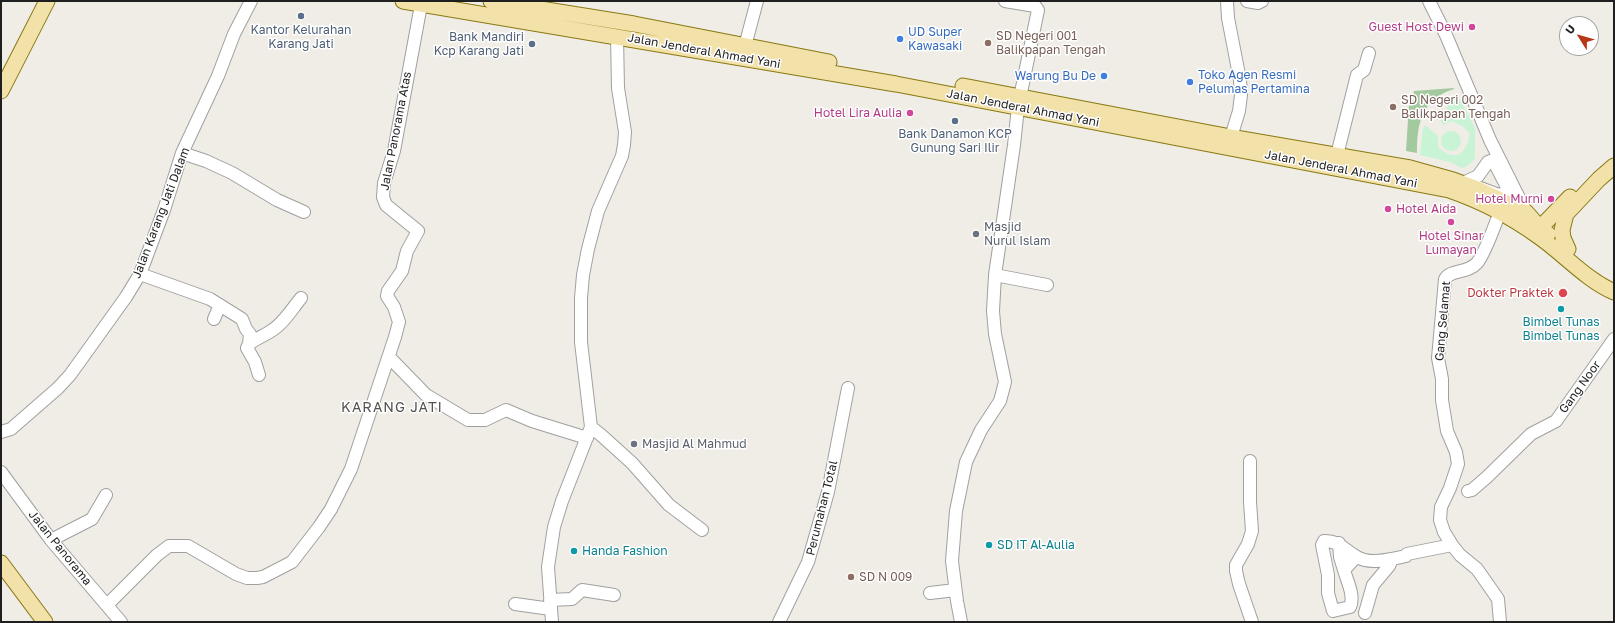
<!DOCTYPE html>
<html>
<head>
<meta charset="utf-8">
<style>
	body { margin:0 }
	#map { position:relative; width:1615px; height:623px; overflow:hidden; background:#efede6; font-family:"Golos Text",sans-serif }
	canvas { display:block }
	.frame { position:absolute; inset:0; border:2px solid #1f1f1f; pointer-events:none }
	.north { position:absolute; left:1559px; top:16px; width:40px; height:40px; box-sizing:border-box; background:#fff; border:1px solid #a5a5a5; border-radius:50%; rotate:307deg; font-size:11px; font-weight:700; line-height:16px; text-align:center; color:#1f1f1f }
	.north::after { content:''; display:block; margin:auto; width:14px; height:18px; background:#b73716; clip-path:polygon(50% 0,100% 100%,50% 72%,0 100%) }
</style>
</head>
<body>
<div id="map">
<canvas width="1615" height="623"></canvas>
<div class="frame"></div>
<div class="north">U</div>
</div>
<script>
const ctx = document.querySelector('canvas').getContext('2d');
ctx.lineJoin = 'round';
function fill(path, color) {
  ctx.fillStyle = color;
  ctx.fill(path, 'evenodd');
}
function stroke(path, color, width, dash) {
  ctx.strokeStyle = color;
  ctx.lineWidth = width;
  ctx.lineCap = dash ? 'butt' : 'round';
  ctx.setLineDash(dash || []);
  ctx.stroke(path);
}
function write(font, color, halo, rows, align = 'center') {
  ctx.font = font + ' "Golos Text",sans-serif';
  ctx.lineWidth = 3;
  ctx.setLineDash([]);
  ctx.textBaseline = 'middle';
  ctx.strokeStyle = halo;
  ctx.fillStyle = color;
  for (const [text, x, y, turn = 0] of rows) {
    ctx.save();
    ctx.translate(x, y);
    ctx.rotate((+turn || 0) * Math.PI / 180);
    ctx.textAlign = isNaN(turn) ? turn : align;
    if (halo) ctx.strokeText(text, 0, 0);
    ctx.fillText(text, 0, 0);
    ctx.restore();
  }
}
fill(new Path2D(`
	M1454 88V89C1421 99 1417 124 1417 153L1406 151 1409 104 1417 97 1413 96 1414 91Z`), '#a3c99f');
fill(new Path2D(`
	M1458 96 1475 128V159L1467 166 1462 168 1450 162 1420 155 1423 129 1425 125 1438 136V147C1454 162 1466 156 1470 134 1465 128 1459 123 1451 121L1444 125 1438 118C1444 112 1449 110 1448 100Z
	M1441 141a10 10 0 1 1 20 0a10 10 0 1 1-20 0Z`), '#c8f3d4');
const minor = new Path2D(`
	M1227 1 1228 18 1240 80 1241 95 1239 111 1231 137
	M1247 1 1258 3 1262 1
	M1429 1 1446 35 1490 140 1526 212
	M745 46 757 1
	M182 153 206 161 232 173 277 200 304 212
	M1337 155 1357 75 1364 70 1369 53
	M1493 160 1509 191 1499 195 1465 182 1478 176 1488 162Z
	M1500 212C1495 224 1485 254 1477 263 1467 274 1451 269 1445 279L1438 358 1442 379V400L1447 431 1456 452 1458 464 1450 488 1441 507 1440 520 1444 532 1452 545 1460 555 1477 569 1498 599 1500 622
	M140 274 210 299 242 319 246 329 250 334 249 344 247 348 255 362 259 375
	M995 275 1047 285
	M214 319 220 305
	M249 344C258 337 262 337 271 331 283 324 292 309 301 298
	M389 357 426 395 468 420H485L506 410 532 421 587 438
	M591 427 601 435 632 463 669 505 702 530
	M1 432 11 429 58 388 70 375 126 297 140 274 164 210 182 153 218 76 234 34 251 1
	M1250 461V502L1252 531 1248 544 1236 565V571L1239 584 1252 622
	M1 472 51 540 121 622
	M1468 491 1472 490 1487 477 1531 434 1556 421 1614 339
	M51 540 92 519 106 495
	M1339 543 1340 557 1344 570
	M1356 557 1344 570C1347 581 1355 596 1350 607L1333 611 1328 593V575L1322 545 1324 541C1340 541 1344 550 1357 557 1370 565 1392 559 1406 556L1407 554 1452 545
	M930 593 955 590
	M550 600 572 599 582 590 614 595
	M515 604 551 609
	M107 605 157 555 169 546H188L236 574 247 578H257L263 577 292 562 319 527 331 509 351 469 395 337 399 322 394 307 387 296 388 291 402 271 407 251 418 231 386 205 383 197 384 183 394 151 421 5
	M1365 613 1373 585 1389 566 1392 559
	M552 622 548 567 554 527 562 501 591 427 581 342V298L583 275 588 249 598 211 622 156 624 145 625 132 618 88 617 36
	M779 622 808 562 828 492 848 388
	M961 622 957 601 952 561 956 511 966 462 981 430 1000 401 1005 382 995 334 993 311 995 275 1014 145 1018 107 1038 10 1035 6 1005 1`);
const major = new Path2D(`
	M403 1 896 84 1449 190C1481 201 1510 216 1538 236 1564 254 1585 279 1614 292
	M491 1 634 24 829 62
	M963 86 1231 137 1410 168 1453 180 1475 188 1526 212 1540 228 1548 234
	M1 91 47 1
	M1540 228 1570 197
	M1568 249 1563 238 1562 230 1566 214 1599 179 1614 166
	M1 563 45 622`);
stroke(minor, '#a0a0a0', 14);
stroke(major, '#897911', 17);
stroke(minor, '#fff', 12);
stroke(major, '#f2e1a8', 15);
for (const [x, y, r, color] of [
	[301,16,4,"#5c6f8a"],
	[1472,27,4,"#d1479c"],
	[900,39,4,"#3f7fe0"],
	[988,43,4,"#8d6e63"],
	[532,44,4,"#5c6f8a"],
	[1104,76,4,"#3f7fe0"],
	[1190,82,4,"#3f7fe0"],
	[1393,107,4,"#8d6e63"],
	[910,113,4,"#d1479c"],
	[955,121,4,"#5c6f8a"],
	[1551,199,4,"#d1479c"],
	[1388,209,4,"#d1479c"],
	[1451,222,4,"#d1479c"],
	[976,234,4,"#6b7280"],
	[1563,293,5,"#e0444e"],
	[1561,309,4,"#0f9aa8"],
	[634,444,4,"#6b7280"],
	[989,545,4,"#0f9aa8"],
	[574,551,4,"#0f9aa8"],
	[851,577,4,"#8d6e63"]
]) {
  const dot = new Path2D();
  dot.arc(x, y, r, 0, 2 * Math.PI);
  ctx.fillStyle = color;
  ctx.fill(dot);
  stroke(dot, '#fff', 1.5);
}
write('12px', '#b23c85', '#fff', [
	["Guest Host Dewi",1464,27],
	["Hotel Lira Aulia",902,113],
	["Hotel Murni",1543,199],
	["Hotel Aida",1396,209,"left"],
	["Hotel Sinar",1451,236,"center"],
	["Lumayan",1451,250,"center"]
], 'right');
write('12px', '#4e5e75', '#fff', [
	["Kantor Kelurahan",301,30],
	["Karang Jati",301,44],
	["Bank Mandiri",524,37,"right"],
	["Kcp Karang Jati",524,51,"right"],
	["Bank Danamon KCP",955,134],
	["Gunung Sari Ilir",955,148]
]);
write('12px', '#366cbe', '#fff', [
	["UD Super",908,32],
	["Kawasaki",908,46],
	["Toko Agen Resmi",1198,75],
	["Pelumas Pertamina",1198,89],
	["Warung Bu De",1096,76,"right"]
], 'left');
write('12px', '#785e54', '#fff', [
	["SD Negeri 001",996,36],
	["Balikpapan Tengah",996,50],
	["SD Negeri 002",1401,100],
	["Balikpapan Tengah",1401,114],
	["SD N 009",859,577]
], 'left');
write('12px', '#1f1f1f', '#fff', [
	["Jalan Jenderal Ahmad Yani",704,51,10],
	["Jalan Jenderal Ahmad Yani",1023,108,11],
	["Jalan Panorama Atas",396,131,-79],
	["Jalan Jenderal Ahmad Yani",1341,169,11],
	["Jalan Karang Jati Dalam",161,213,-69],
	["Gang Selamat",1443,321,-85],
	["Gang Noor",1580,387,-54],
	["Perumahan Total",822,508,-76],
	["Jalan Panorama",60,548,51]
]);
write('12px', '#5b616d', '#fff', [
	["Masjid",984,227],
	["Nurul Islam",984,241],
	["Masjid Al Mahmud",642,444]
], 'left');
write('12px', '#be3a42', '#fff', [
	["Dokter Praktek",1554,293]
], 'right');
write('12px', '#0d838f', '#fff', [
	["Bimbel Tunas",1561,322,"center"],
	["Bimbel Tunas",1561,336,"center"],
	["SD IT Al-Aulia",997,545],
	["Handa Fashion",582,551]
], 'left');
ctx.letterSpacing = '1px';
write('14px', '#525252', '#fff', [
	["KARANG JATI",392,408]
]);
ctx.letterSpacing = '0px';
</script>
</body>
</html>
